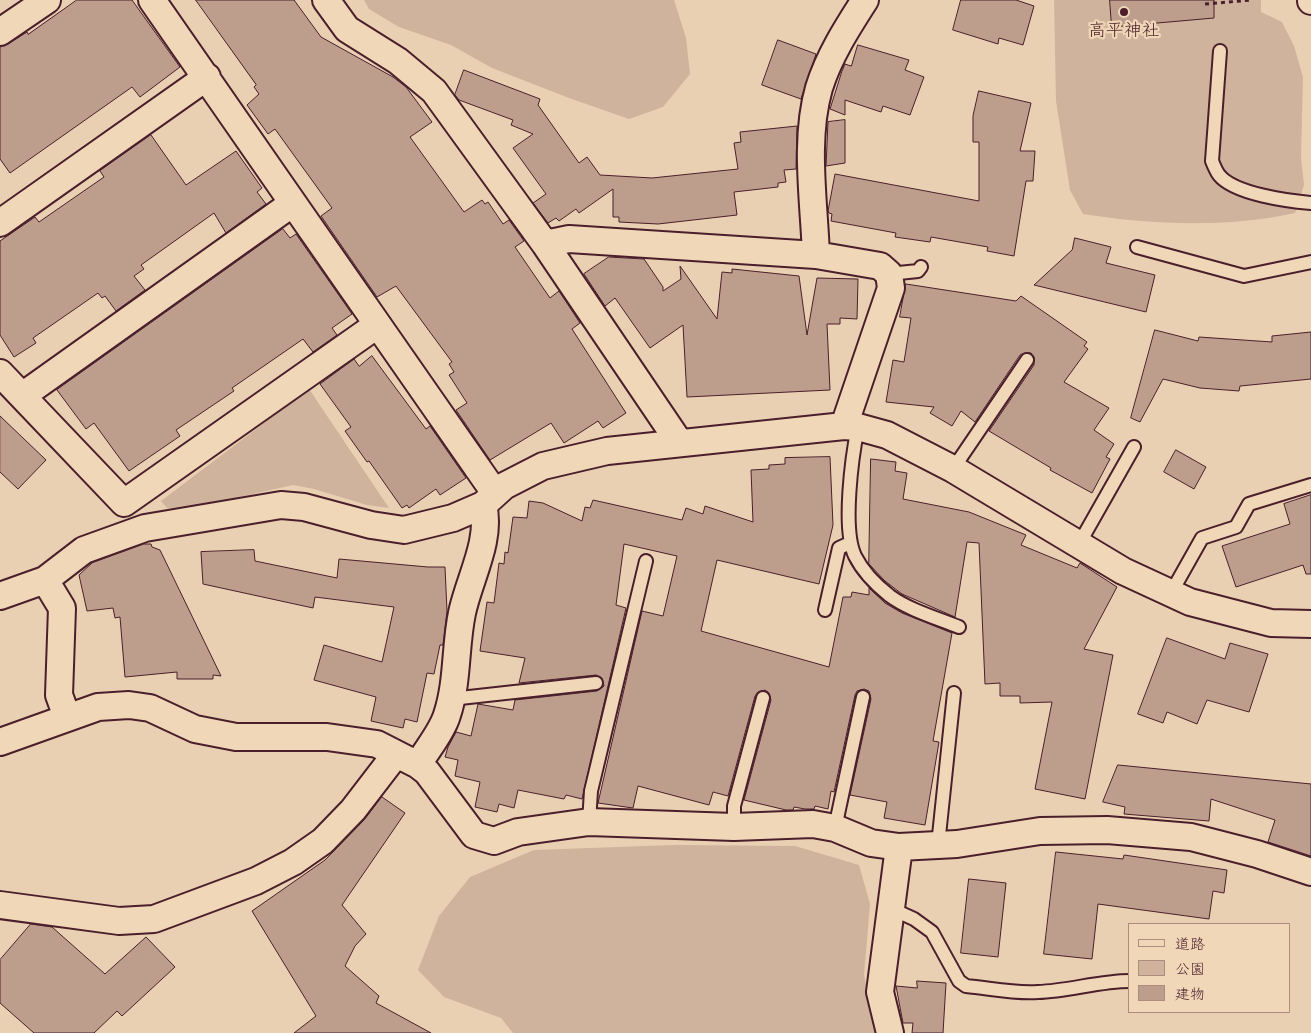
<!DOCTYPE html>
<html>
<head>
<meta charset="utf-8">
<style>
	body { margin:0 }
	#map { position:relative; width:1311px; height:1033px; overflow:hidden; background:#e9d0b2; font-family:"Shantell Sans","Klee One",sans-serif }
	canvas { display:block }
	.legend { position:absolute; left:1128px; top:923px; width:162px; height:90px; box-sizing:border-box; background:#f0d7b8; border:1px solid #ae8d80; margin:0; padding:6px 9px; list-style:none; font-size:15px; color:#4a1f2b }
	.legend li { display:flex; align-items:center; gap:10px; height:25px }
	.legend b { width:25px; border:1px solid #ae8d80 }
</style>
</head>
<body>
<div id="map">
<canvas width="1311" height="1033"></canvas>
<ul class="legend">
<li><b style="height:6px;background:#f0d7b8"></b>道路</li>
<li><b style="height:14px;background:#cfb39c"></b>公園</li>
<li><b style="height:14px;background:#bd9e8d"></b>建物</li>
</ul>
</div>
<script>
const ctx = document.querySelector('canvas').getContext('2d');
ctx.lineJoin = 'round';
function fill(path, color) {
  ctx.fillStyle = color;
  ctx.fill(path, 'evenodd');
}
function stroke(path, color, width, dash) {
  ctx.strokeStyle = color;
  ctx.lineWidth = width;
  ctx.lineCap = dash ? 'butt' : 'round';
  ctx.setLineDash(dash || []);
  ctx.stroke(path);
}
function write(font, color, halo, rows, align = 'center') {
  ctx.font = font + ' "Shantell Sans","Klee One",sans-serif';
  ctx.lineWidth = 4.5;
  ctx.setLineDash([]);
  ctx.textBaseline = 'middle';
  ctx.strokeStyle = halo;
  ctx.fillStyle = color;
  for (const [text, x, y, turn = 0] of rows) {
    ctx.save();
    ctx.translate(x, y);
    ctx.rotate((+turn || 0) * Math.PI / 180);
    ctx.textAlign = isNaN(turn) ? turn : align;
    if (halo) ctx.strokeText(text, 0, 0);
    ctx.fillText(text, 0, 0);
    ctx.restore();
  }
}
fill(new Path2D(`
	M364 0H674L686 38 690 74 663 107 629 119 569 98 492 68 451 45 399 27 369 9Z
	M1054 0H1261V12L1282 22 1294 46 1303 77 1301 157 1304 185 1295 213C1226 228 1153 225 1083 214L1070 190 1056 101Z
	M309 389 389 508 367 505 314 489 293 485 180 510 167 508 161 501Z
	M673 845 795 846 859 865 870 904 864 975 876 1033H513L501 1018 444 997 418 970 439 916 470 877 534 850Z`), '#cfb39c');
const building = new Path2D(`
	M77 0H132L180 67 140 97 132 87 10 173 0 159V47L8 44 27 32 28 34Z
	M196 0H294L321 37 393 77 406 87 432 122 410 137 464 212 482 200 485 204 488 202 503 224 509 220 524 241 515 247 550 298 559 291 580 323 572 329 626 413 603 428 598 421 564 443 551 423 490 460 456 410 467 403 449 375 454 372 449 364 452 362 396 286 377 297 321 216 332 208 275 129 268 134 247 105 259 94 254 87 256 85Z
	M961 0H1016L1034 6 1023 45 999 38 998 44 953 30Z
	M1110 0H1214V18L1112 27Z
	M778 40 816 54 801 99 762 85Z
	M858 45 909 60 905 70 924 77 910 115 883 106 881 112 845 100V115L830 109 842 71 845 64 851 66Z
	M464 70 540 99 538 105 579 163 587 157 600 175 652 178 738 169 734 143 741 142 740 132 797 126 796 169 784 170 786 182 778 183V187L734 192 737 215 658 224 619 222V217H613V189L579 213 576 209 559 221 556 218 548 223 533 203 546 194 513 148 533 134 511 125 513 120 459 100 455 95Z
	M979 91 1031 103 1020 151H1035L1033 181H1026L1014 256 987 251 988 247 931 237 930 242 895 237 896 233 831 221 832 214 829 213 828 211 835 174 979 201V142H973V116Z
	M845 120V163L826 166 828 122Z
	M151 135 186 185 236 151 262 188 257 192 266 204 226 233 214 213 141 265 144 269 134 276 145 290 116 311 105 296 102 298 98 293 33 338 36 343 14 357 0 335V241L35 217 39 222 104 177 100 171Z
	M283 229 290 238 296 234 352 314 332 328 337 335 313 352 303 339 232 388 234 391 176 430 180 436 129 471 94 423 86 429 57 390Z
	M1075 238 1111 247 1106 263 1155 275 1146 312 1034 285 1072 250Z
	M609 257 644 259 663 287V291L681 279 680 266 717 319 722 272 732 273V269L799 276 807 335 817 278 858 279 857 319 840 318V324H827L830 390 687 397 683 325 650 348 615 298 605 306 584 274Z
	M906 284 1016 301 1021 296 1087 342 1084 346 1088 349 1064 382 1109 408 1094 430 1114 444 1106 457 1110 459 1092 493 1050 470 1051 468 989 431 1034 365V357L1031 353H1024L1020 355 975 422 961 411 952 426 930 413 934 407 886 402 893 360 904 362 911 318 900 317Z
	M1155 330 1198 341 1199 337 1272 342V336L1311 332V379L1240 386 1239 391 1200 388 1163 379 1140 422 1131 418Z
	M372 356 426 429 430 426 466 478 440 495 436 489 409 508 407 505 402 508 369 461 367 462 345 431 351 427 320 384 354 359 359 366Z
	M0 416 46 460 18 489 0 472Z
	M1176 450 1206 467 1194 489 1164 472Z
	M830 457 833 525 819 584 717 560 701 631 829 667 843 597H851L852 592 869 595V588L885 603 902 613 952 633 933 741 939 742 925 825 884 818 887 802 850 795 871 699 869 691 864 689 857 691 855 695 834 792 831 791 828 809 815 806 814 809H805L794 807 793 810H786L744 800 771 700 769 693 765 690 758 692 755 696 728 796 713 792 709 805 638 786 633 808 598 803 642 611 663 616 677 556 624 544 616 605 626 608 582 799 566 795 564 799 518 790 514 808 499 804 497 812 475 807 480 782 455 776 458 760 445 757 448 747 456 732 471 736 478 704 513 710 515 700 597 691 604 686 602 678 596 675 519 683 525 658 480 651 487 602 494 603 499 563 504 564 505 552 508 553 513 517 527 518 529 501 543 503 582 521 585 507 590 508 593 500 682 520 686 508 703 514 705 506 753 522 751 470 769 469V465L785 464V458Z
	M871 459 896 462 895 471 907 473 903 499 969 512 1026 535 1021 545 1077 568 1080 563 1117 587 1084 649 1113 655 1085 799 1035 789 1052 702 1020 703V696H1000V683L985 684 979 543 967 542 955 617 902 594 885 581 869 564Z
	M1311 495V574H1306L1303 565 1236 587 1222 546 1290 524 1284 504Z
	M144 544H151L152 547 160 550 221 676 213 675V679H177V672L125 677 120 617 115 618 113 608 87 611 79 575 92 563Z
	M254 550 255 561 337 578 339 559 428 567H445L447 611 443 645H440L434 674 427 673 417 722 405 719 403 728 371 721 376 697 314 680 324 645 382 662 394 607 315 597 313 608 203 584 201 552Z
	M1167 638 1225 659 1230 643 1268 654 1249 712 1207 700 1197 724 1167 712 1163 723 1138 714Z
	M1118 765 1311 784V856L1268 842 1275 820 1211 799 1209 821 1124 814 1125 807 1103 802Z
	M382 797 405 813 342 905 366 934 355 946 345 966 379 996 376 1003 431 1033H294L316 1016 252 911 325 860 364 820Z
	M1056 852 1123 859 1124 855 1227 870 1224 893 1213 891 1209 919 1098 904 1092 959 1044 954Z
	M969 879 1006 883 998 957 961 953Z
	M31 924 52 927 105 974 146 937 175 967 122 1016 117 1011 94 1033H34L0 1003V960Z
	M917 981 946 983 943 1033H912L913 1023H903L896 986 917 988Z`);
fill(building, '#bd9e8d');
stroke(building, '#4a1f2b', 1);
const service = new Path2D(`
	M1220 51 1212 161C1214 166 1216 171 1219 175 1234 194 1288 201 1311 203
	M1137 247 1244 276 1311 262
	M889 274 918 271 921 267
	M858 427C852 456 842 529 855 556 863 572 876 585 890 596 909 610 937 618 959 627
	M953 469 1027 360
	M1079 544 1134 447
	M1171 593 1202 538 1236 527 1249 504 1311 485
	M825 610 839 548 850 543
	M451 699 596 683
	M589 822 591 791 646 561
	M734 827V806L763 698
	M835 828 863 697
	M938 845 954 693
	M890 908 914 919 932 932 959 981 966 986C989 988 1015 994 1038 992 1069 991 1099 981 1130 981`);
const minor = new Path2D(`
	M152 0 293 203
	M326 0 347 29 398 61 434 91 545 244
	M1311 0V1
	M0 32 47 0
	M0 223 207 77
	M0 373 124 503 377 325
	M22 396 293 203 488 483 497 492
	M844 426 891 288 889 274 880 266 816 255C814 201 804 140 819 88 829 56 847 28 865 0
	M679 442 545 244 569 239 816 255
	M45 580 62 608 59 695 67 717
	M0 596 45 580 84 550 145 528 281 505 304 507 371 525 404 530 453 518 483 505 504 486 543 466 607 451 844 426 858 427 887 435 953 469 1123 571 1190 602 1271 623 1311 624
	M0 742 98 707 129 705 150 708 195 729 236 737H327L377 744 418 765 427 772 474 835 494 841 518 832 589 822 734 827 813 824 835 828 871 843 899 847 957 844 1040 831 1107 830 1191 837 1257 854 1311 872
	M418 765C427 749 442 732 447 715 458 682 455 646 462 613 469 579 492 540 483 505
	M0 905 119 921 154 919 256 881 293 862 323 841 353 810 396 754
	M890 1033 880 992 899 847`);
stroke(service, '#4a1f2b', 16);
stroke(minor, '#4a1f2b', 30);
stroke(new Path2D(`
	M1205 4 1252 0`), '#4a1f2b', 3, [4, 4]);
stroke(service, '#f0d7b8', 12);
stroke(minor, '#f0d7b8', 26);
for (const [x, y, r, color] of [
	[1124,12,5,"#4a1f2b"]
]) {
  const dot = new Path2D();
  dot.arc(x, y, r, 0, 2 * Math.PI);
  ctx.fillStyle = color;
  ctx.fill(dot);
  stroke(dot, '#f0d7b8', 2);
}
write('18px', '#4a1f2b', '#f0d7b8', [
	["高平神社",1124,31]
]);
</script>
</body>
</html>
